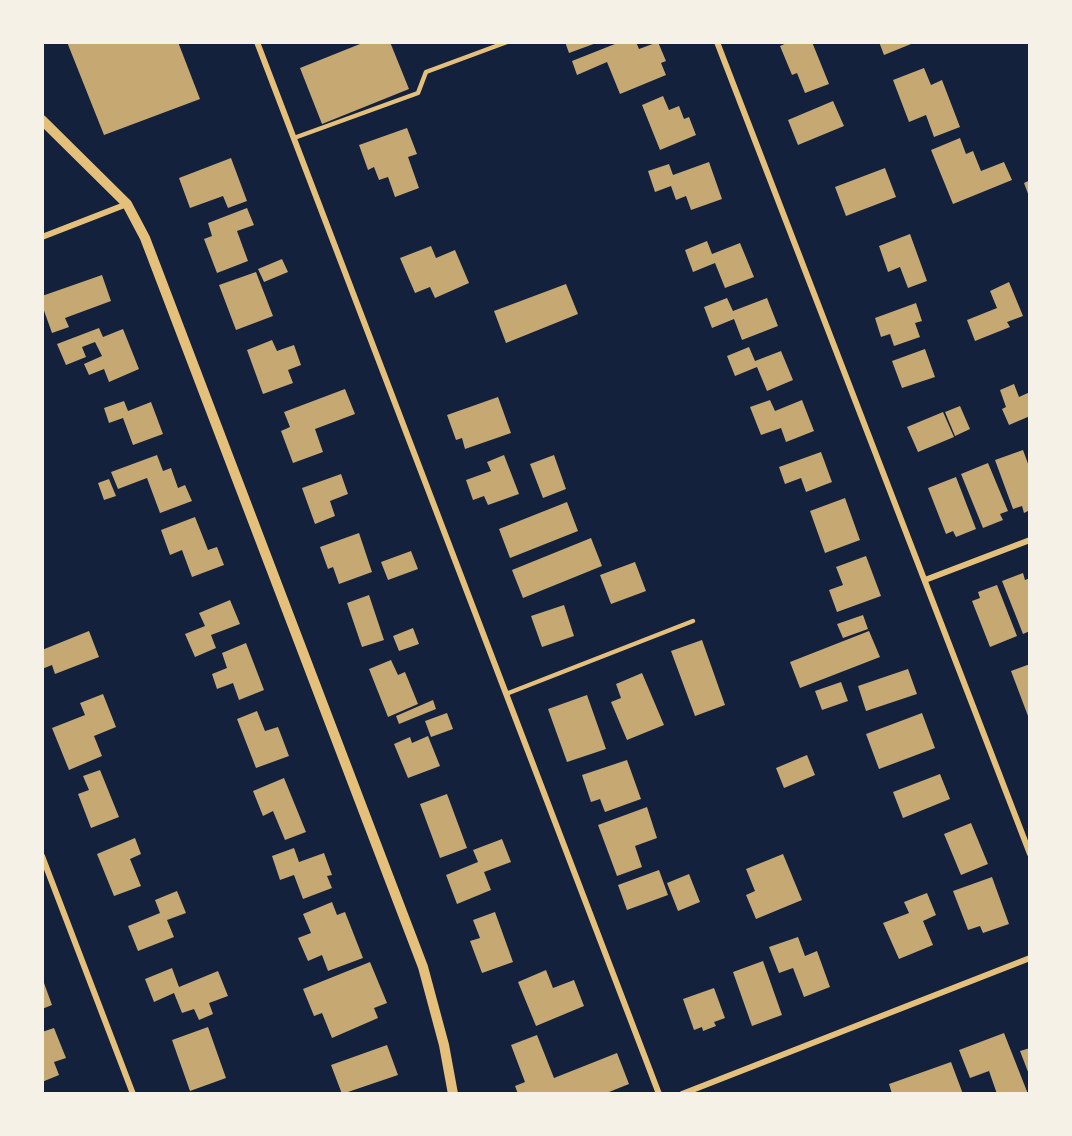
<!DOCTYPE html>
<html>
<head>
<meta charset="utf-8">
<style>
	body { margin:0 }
	#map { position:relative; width:1072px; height:1136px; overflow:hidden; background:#14213d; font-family:Montserrat,sans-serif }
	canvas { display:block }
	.frame { position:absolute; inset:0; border:44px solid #f6f1e7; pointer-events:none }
</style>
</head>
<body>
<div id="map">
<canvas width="1072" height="1136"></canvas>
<div class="frame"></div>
</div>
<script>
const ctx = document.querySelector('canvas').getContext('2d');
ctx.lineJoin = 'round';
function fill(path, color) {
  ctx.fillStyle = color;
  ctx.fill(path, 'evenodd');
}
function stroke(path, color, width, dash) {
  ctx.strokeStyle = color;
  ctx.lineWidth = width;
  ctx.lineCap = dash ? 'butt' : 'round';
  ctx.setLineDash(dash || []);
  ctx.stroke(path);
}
fill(new Path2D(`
	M67 42H178L200 99 104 135Z
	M365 42H390L409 89 322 124 300 68Z
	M565 42H599L569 53Z
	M620 42H636L639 49 658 42 666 61 661 63 666 75 620 94 607 62 577 75 572 61Z
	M789 42H812L829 84 805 93 797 73 792 75 780 46Z
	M879 42H916L884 55Z
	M924 68 931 85 942 80 960 127 934 137 926 115 909 122 893 80Z
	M663 96 669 110 679 106 684 119 689 117 696 135 660 150 642 105Z
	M833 101 844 126 798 145 788 120Z
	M407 128 417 154 408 157 419 188 395 197 388 177 379 180 374 167 368 170 359 145Z
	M960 138 966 154 973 151 981 171 1004 162 1012 180 953 204 931 150Z
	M231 158 247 201 228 208 223 196 190 208 179 178Z
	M709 162 722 199 691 210 686 196 676 200 671 186 655 192 648 171 669 164 673 175Z
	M885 168 896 197 846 216 835 187Z
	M1030 180V199L1024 183Z
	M247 208 254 225 237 231 248 261 217 273 204 239 212 236 208 223Z
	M910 234 927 281 908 288 900 267 888 272 879 246Z
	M707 241 712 254 740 243 754 277 725 288 715 263 693 272 685 250Z
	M431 246 436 258 455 250 469 283 435 298 430 287 415 293 400 258Z
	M282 259 288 272 264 282 258 269Z
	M256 272 273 316 236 330 219 285Z
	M102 275 111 301 65 318 69 327 52 333 42 305V296Z
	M1009 282 1023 316 1007 322 1010 327 975 341 967 320 997 308 990 291Z
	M566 284 578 314 506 343 494 311Z
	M727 298 733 311 767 298 778 326 742 340 734 319 712 328 704 307Z
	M916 303 922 321 915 323 920 337 894 346 890 334 881 337 875 318Z
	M99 328 103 337 123 329 139 369 109 382 104 369 89 375 84 364 102 356 95 342 82 347 86 357 66 365 57 344Z
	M272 340 277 351 294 345 301 365 288 370 293 383 263 394 247 350Z
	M749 347 755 361 781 351 793 380 767 391 757 367 735 376 727 356Z
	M925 349 935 377 902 388 892 361Z
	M1014 384 1019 397 1030 392V416L1009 425 1002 409 1006 407 1000 390Z
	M345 389 355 414 315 429 323 452 293 463 281 431 290 427 284 412Z
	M498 397 511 433 465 449 462 438 456 440 447 415Z
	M770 400 775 411 802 400 814 431 786 442 781 428 761 435 750 407Z
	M124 401 128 411 151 402 163 434 133 445 123 418 109 423 104 408Z
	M960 406 970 429 955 436 945 412Z
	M943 412 954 437 918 452 907 427Z
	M1023 450 1030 469V510L1024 513 1022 506 1013 509 995 460Z
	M821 452 832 482 806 492 801 478 785 484 779 467Z
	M157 455 163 471 171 468 178 488 185 485 192 501 160 513 147 478 118 489 111 472Z
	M504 455 519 494 488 505 484 496 473 500 466 480 491 471 487 462Z
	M554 455 566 489 543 498 530 464Z
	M988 463 1008 511 1000 514 1003 520 983 528 961 474Z
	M341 474 348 494 330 501 335 516 315 524 302 488Z
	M956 477 976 529 956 537 953 531 946 534 928 488Z
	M109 479 116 496 104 500 98 483Z
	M845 498 860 540 825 553 810 511Z
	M567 502 578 531 510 558 499 529Z
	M195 517 208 550 217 547 224 565 192 577 182 550 170 555 161 530Z
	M359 533 372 572 339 584 333 567 328 569 320 547Z
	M591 538 602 566 523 598 512 570Z
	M411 551 418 569 388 580 381 562Z
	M866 556 881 596 837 612 829 590 843 585 836 567Z
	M635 562 646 591 611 604 600 575Z
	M1023 573 1025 580 1030 578V631L1023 634 1002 581Z
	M997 585 1017 636 990 647 972 601 980 598 978 592Z
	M369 595 384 640 362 647 347 603Z
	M230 600 240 624 211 635 216 648 195 657 185 634 205 626 199 613Z
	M564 605 574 636 542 647 531 616Z
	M863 615 868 629 843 638 837 624Z
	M413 628 419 644 399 651 393 636Z
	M89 631 99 657 55 674 52 665 42 669V650Z
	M869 631 880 657 800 688 790 662Z
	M702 640 725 705 695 716 671 651Z
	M246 643 264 690 239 700 233 683 217 689 212 674 227 668 222 653Z
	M391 660 398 675 405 672 418 704 388 717 369 669Z
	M1030 664V716H1028L1011 671Z
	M908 669 917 694 866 711 858 686Z
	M642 673 664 725 627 740 611 702 621 698 616 684Z
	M841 682 848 701 822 710 815 691Z
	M103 694 116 727 94 736 102 756 69 770 52 728 85 715 80 703Z
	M587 695 606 749 567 762 548 709Z
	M433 700 436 709 399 724 396 716Z
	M257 711 265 731 278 727 289 756 256 768 237 719Z
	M447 713 453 729 431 737 425 721Z
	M922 713 935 748 879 769 866 734Z
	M428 736 440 766 408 778 394 744 410 737 412 743Z
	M807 755 815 775 784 788 776 768Z
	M627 760 641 799 605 812 600 799 591 802 582 775Z
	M100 770 119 817 91 828 78 794 89 790 83 776Z
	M940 774 950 799 903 818 893 792Z
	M284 778 306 832 285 840 273 811 263 816 253 791Z
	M447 794 467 848 440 858 420 804Z
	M647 807 657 838 635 846 642 867 617 876 598 825Z
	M971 823 988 864 961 875 944 834Z
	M135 838 141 854 130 859 141 886 114 896 97 854Z
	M502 839 511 862 484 872 491 890 457 904 446 875 478 862 473 850Z
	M294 848 299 862 324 853 332 875 327 876 332 888 303 899 294 875 280 880 272 856Z
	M783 854 802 900 756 919 746 895 755 891 746 869Z
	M659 870 668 895 627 910 618 885Z
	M689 874 700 902 678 911 667 883Z
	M992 877 1009 924 983 933 980 926 968 930 953 891Z
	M177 891 186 913 167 920 174 937 138 951 128 926 160 913 155 900Z
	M927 893 936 915 923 921 933 945 899 959 883 923 909 913 904 902Z
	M332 902 337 915 345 912 363 958 328 971 322 955 308 961 298 938 311 933 303 914Z
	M495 912 513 962 482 973 470 941 480 938 473 920Z
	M798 937 805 956 817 951 830 987 804 997 793 968 779 973 769 947Z
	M763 961 782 1015 752 1026 733 972Z
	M370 962 387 1003 374 1008 378 1018 332 1038 322 1013 314 1016 303 989Z
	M172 968 179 987 218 971 228 996 209 1003 213 1014 199 1020 194 1009 182 1013 174 993 154 1002 145 979Z
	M546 970 553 988 574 980 584 1006 536 1026 518 982Z
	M44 983 52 1005 42 1009V984Z
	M714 988 725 1018 714 1022 716 1026 703 1031 702 1027 694 1030 683 999Z
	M208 1027 226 1078 190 1091 172 1040Z
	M54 1028 66 1058 54 1062 59 1075 42 1082V1032Z
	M1004 1033 1028 1094H997L989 1071 970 1078 959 1050Z
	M537 1035 554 1078 617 1053 629 1084 604 1094H518L515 1086 525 1082 511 1045Z
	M387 1045 398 1075 342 1094 331 1065Z
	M1030 1048V1077L1020 1051Z
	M951 1062 963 1094H892L889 1084Z`), '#c6a872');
stroke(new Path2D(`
	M294 138 418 93 426 72 507 42
	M506 694 693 621`), '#e5c07b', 4.5);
stroke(new Path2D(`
	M257 42 659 1094
	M717 42 1030 854
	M42 237 127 204
	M925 580 1030 540
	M42 856 133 1094
	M682 1094 1030 958`), '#e5c07b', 6);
stroke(new Path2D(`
	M42 120 127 204 145 238 423 967 444 1045 453 1094`), '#e5c07b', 10);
</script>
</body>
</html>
